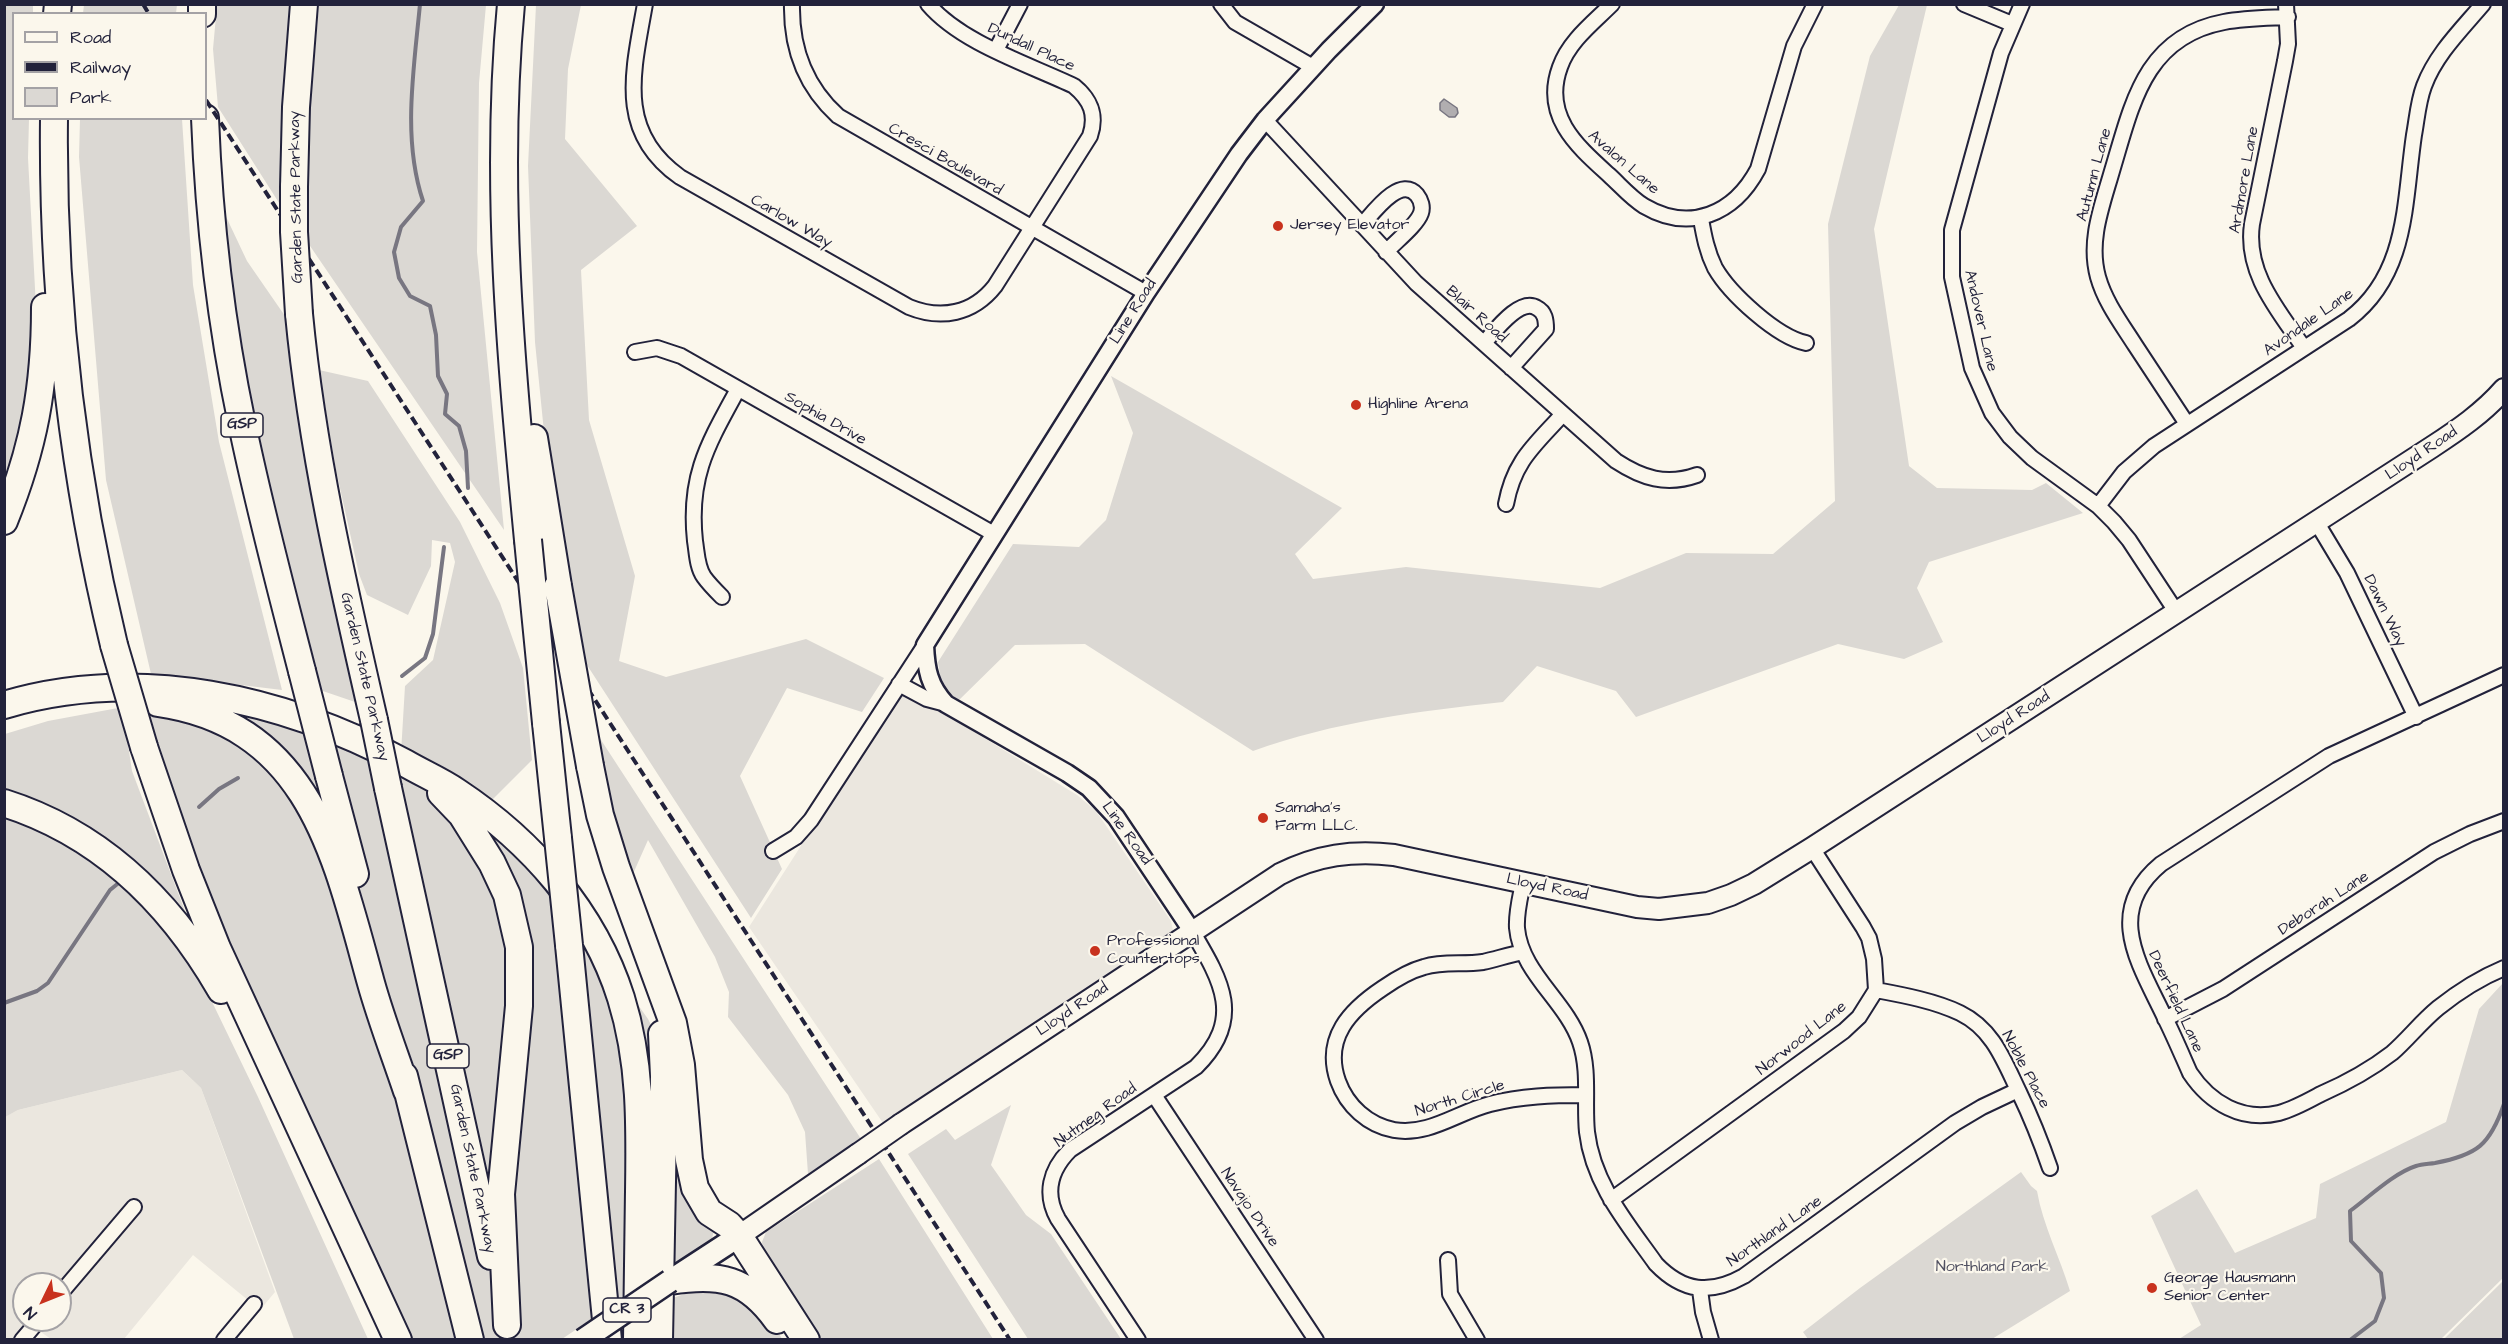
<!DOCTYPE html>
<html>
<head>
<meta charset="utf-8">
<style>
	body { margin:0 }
	#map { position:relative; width:2508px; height:1344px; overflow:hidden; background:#fbf7ec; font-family:"Architects Daughter",sans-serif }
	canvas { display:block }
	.frame { position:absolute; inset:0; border:6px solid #22223b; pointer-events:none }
	.legend { position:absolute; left:12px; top:12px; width:195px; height:108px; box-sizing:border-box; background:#fbf7ec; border:2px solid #a4a2a5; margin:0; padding:8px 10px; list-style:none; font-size:18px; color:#22223b }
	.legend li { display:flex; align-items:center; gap:12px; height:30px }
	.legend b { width:30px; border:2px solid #a4a2a5 }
	.north { position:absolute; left:12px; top:1272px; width:60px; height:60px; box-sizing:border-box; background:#fbf7ec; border:2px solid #a4a2a5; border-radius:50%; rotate:227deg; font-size:16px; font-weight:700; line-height:24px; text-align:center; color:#22223b }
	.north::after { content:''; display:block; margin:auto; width:21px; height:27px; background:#c8321e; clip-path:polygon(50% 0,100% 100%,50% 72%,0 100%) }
</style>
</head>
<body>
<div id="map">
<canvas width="2508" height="1344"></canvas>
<div class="frame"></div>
<ul class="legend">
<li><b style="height:8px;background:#fbf7ec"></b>Road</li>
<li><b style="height:8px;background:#22223b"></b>Railway</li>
<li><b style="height:16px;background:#dbd8d3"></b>Park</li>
</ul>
<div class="north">N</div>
</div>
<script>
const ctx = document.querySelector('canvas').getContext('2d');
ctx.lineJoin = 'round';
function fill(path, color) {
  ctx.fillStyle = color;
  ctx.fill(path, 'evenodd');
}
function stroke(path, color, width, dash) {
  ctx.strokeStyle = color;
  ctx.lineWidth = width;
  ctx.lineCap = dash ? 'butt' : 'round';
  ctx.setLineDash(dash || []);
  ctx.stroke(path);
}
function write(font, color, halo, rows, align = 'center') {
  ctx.font = font + ' "Architects Daughter",sans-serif';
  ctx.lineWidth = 4.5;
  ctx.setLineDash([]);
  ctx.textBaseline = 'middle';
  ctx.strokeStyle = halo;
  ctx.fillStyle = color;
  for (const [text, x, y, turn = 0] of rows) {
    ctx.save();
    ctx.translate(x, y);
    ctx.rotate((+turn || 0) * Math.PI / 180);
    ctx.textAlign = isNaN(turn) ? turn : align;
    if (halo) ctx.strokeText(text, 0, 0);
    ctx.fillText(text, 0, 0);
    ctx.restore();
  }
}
fill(new Path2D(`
	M898 694 932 706 1077 795 1096 811 1171 921 1173 931 885 1126 749 927Z
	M182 1070 201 1088 275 1292 260 1310 193 1255 124 1339H51L35 1328 25 1339H5L4 1117 18 1110ZM24 1284H60V1320H24Z`), '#ebe7df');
fill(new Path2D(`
	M5 5H33V13L14 14V118L29 119 28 158 39 363 5 488Z
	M84 5V4L177 5 176 13H83Z
	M217 5H289L281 206 218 107 213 49Z
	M319 5H486L479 83 477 252 504 530 308 243V134Z
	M536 5H581L568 69 565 139 637 226 581 270 589 420 635 576 619 661 666 677 806 639 884 678 862 712 787 688 740 776 782 869 751 918 574 645 560 592 535 342 528 166Z
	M1899 5H1927L1874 229 1909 466 1937 488 2032 490 2046 483 2083 513 1929 562 1917 588 1943 642 1904 659 1838 644 1636 717 1616 691 1537 666 1503 702C1419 711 1333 722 1253 751L1085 644 1015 645 957 702 942 688 938 662 1013 544 1079 547 1106 520 1133 433 1111 376 1342 508 1295 554 1313 579 1406 567 1600 588 1686 553 1773 554 1835 501 1828 224 1870 56Z
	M80 119H182L193 285 219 442 282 690 151 674 106 480 79 157Z
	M221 206 247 261 285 316 305 453 358 703 314 688 246 413Z
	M319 370 368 381 460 522 500 603 523 668 532 760 488 804 401 753 405 686 433 660 455 562 450 543 432 540 431 566 408 615 367 595 359 574 336 470Z
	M178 697 299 728 359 749 495 830 592 940 648 1019 676 1074 714 1231 712 1238 562 1339H410L216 922 145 706Z
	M118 708 127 738 132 771 194 935 5 794V734L48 721Z
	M588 720 861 1139 808 1174 805 1132 788 1095 728 1017 729 992 715 957 648 840 632 876 604 793Z
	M5 818 62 838 115 868 187 950 258 1097 368 1339H294L201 1088 182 1070 18 1110 5 1117Z
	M2503 983V1278L2441 1339H2179L2201 1325 2151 1216 2197 1189 2235 1253 2316 1218 2320 1184 2446 1122 2479 1009Z
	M1011 1105 991 1165 1026 1215 1051 1234 1121 1339H1028L908 1154 946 1129 955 1140Z
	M879 1159 993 1339H822L763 1250 762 1242 766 1232Z
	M2021 1172 2031 1186 2037 1191C2043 1226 2060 1257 2070 1291L1992 1339H1808L1803 1332 1860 1288Z
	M2503 1281V1339H2444Z
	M710 1285 741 1291 775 1326 782 1339 666 1340 670 1299Z`), '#dbd8d3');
const water = new Path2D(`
	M1444 99 1457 108 1458 113 1455 117H1449L1440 110V103Z`);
fill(water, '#b1aeb0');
stroke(water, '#787681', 1.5);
stroke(new Path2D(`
	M420 4C414 69 402 138 423 201L401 227 394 252 399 278 410 296 430 306 436 335 438 376 447 394 445 414 459 426 466 451 468 488
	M402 676 425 658 433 634 444 547
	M199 807 219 789 238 778
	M4 1003 37 991 48 983 110 890 121 881
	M2350 1340 2375 1321 2384 1298 2381 1273 2351 1241 2350 1211C2369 1197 2394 1173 2416 1166 2422 1164 2429 1164 2435 1163 2477 1155 2490 1145 2504 1104`), '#787681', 4);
const minor = new Path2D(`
	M645 4C633 72 616 132 680 177L909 307C941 320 973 314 995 286L1090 136C1097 115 1091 100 1074 86 1028 64 961 43 928 4
	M792 4C791 49 805 86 838 116L1146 293
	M1221 4 1235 22 1313 67
	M1612 4C1593 23 1569 41 1560 67 1542 116 1577 146 1609 175 1620 185 1631 198 1644 206 1690 233 1734 214 1758 169L1794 46 1815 4
	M1964 4 2012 24
	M2022 4 2001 53 1952 230V277L1972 368 1992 413 2010 437 2032 458 2098 506 2114 522 2129 540 2177 613
	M2286 4 2288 44 2285 61 2252 224C2245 273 2278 310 2304 348
	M996 50 1020 4
	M1265 120 1416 283 1616 461C1642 478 1666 486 1697 475
	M1701 219C1704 236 1707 252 1715 268 1730 294 1777 337 1806 343
	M1362 225C1373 213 1400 175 1417 195 1421 200 1423 207 1421 213 1417 225 1395 242 1386 252
	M1484 343C1495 331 1520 297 1537 308 1545 312 1546 320 1546 329L1511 368
	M635 352 657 348 681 356 994 534
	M2187 424C2170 398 2152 371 2135 345 2121 323 2105 302 2098 277 2088 241 2102 206 2112 171 2132 105 2144 37 2224 22 2245 18 2267 18 2288 17
	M1506 504C1514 461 1534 446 1562 415
	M2098 506 2124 472 2154 446 2349 319C2408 274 2404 203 2414 135 2417 119 2418 102 2424 86 2436 54 2461 30 2483 4
	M2317 523 2347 573 2416 717
	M722 597C716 591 709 584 704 577 697 567 697 553 695 541 688 476 708 444 738 389
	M2504 675 2329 756 2161 864C2103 912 2140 965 2165 1018 2174 1036 2182 1055 2190 1073 2210 1103 2242 1122 2279 1113 2294 1109 2308 1101 2321 1094 2346 1083 2370 1070 2392 1053 2408 1039 2421 1022 2438 1008 2458 992 2480 978 2504 968
	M899 684 927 699 946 704
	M773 851 796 837 811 820 925 645
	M1523 883C1520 898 1516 913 1517 928 1521 973 1566 1001 1580 1042 1590 1071 1584 1103 1587 1132 1593 1184 1627 1223 1656 1264 1683 1292 1710 1295 1744 1276L1955 1123 1982 1107 2018 1090
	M1523 952C1509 955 1496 959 1483 962 1463 965 1443 961 1424 967 1409 971 1396 979 1383 988 1350 1010 1323 1038 1338 1081 1347 1106 1368 1125 1394 1130 1429 1136 1458 1112 1490 1104 1521 1096 1553 1095 1585 1095
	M1876 990C1903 995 1935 1001 1960 1013 1993 1029 2004 1061 2019 1092 2031 1117 2041 1142 2050 1168
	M2165 1019 2223 989 2434 852 2470 834 2504 821
	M1154 1095 1316 1340
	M1611 1200 1844 1031 1859 1017 1876 990 1874 959 1869 938 1863 927 1812 848
	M1448 1260 1450 1294 1477 1340
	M1700 1290 1703 1312 1711 1340
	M60 1294 134 1207
	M22 1340 39 1320
	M224 1340 254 1304
	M1138 1340 1058 1219C1044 1194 1050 1170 1070 1150L1196 1067C1245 1019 1221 980 1192 931`);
const tertiary = new Path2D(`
	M1192 931 1116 817 1089 788 1067 773 946 704C929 686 926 669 925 645L1146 293 1239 154 1265 120 1329 50 1375 4`);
const secondary = new Path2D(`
	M901 1124 1280 874C1317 855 1353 850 1394 855L1637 907 1659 909 1708 903 1731 895 1754 884 1812 848 2432 447C2458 430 2483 413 2504 389
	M739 1236 858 1154`);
const primary = new Path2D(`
	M670 1281 739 1236`);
const motorway = new Path2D(`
	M511 4C494 184 511 361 528 540
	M57 14 58 4
	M202 14V4
	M54 118C52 296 72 472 114 645
	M205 118C209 221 221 324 242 424 259 507 281 589 302 671
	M294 187 296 107 304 4
	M299 314C312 451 343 585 374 720
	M534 438 558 586
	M4 521C34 447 45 387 45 307
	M158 703C311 725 336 857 371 983 381 1019 395 1055 407 1091
	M4 705C139 665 284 698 405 763 422 773 441 781 457 792 531 841 594 912 621 998 641 1062 640 1125 639 1192 638 1241 638 1290 637 1340
	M546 723 558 838
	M144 747 186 870 217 948 398 1340
	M590 766 600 815 616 867 673 1023 681 1065 689 1160 695 1188 709 1212 729 1225 739 1236 806 1340
	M329 776 355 874
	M388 788 491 1256
	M441 793 462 815 492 863 507 895 519 947V1006L501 1194 507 1325
	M4 803C102 834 171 903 221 990
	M569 945 608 1340
	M404 1076 470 1340
	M670 1281C719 1273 747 1278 777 1320
	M659 1340 664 1076 662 1034`);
stroke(minor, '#22223b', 18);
stroke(tertiary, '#22223b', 21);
stroke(secondary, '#22223b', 24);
stroke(primary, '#22223b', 26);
stroke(motorway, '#22223b', 30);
stroke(minor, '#fbf7ec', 14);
stroke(tertiary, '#fbf7ec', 16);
stroke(secondary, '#fbf7ec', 20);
stroke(primary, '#fbf7ec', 21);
stroke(motorway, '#fbf7ec', 26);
stroke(new Path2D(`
	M143 4 149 14
	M206 100 1010 1340`), '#22223b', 4, [9, 4.5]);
const secondaryBridge = new Path2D(`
	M858 1154 901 1124`);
const primaryBridge = new Path2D(`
	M583 1340 670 1281`);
const motorwayBridge = new Path2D(`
	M294 187V232L299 314
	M528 540 546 723
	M558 586 590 766
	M114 645 144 747
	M302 671 329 776
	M374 720 388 788
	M558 838 569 945`);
stroke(secondaryBridge, '#22223b', 24, []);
stroke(primaryBridge, '#22223b', 26, []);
stroke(motorwayBridge, '#22223b', 30, []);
stroke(secondaryBridge, '#fbf7ec', 20);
stroke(primaryBridge, '#fbf7ec', 21);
stroke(motorwayBridge, '#fbf7ec', 26);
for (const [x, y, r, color] of [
	[1278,226,6,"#c8321e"],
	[1356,405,6,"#c8321e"],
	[1263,818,6,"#c8321e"],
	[1095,951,6,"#c8321e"],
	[2152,1288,6,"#c8321e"]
]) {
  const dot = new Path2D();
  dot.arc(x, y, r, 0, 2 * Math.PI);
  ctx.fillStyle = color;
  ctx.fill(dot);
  stroke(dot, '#fbf7ec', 2);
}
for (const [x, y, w] of [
	[242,425,42],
	[448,1056,42],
	[627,1310,48]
]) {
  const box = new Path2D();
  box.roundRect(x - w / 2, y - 12, w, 24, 4.5);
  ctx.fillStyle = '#fbf7ec';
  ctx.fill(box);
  stroke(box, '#22223b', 1.5);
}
write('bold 15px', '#22223b', null, [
	["GSP",242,425],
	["GSP",448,1056],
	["CR 3",627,1310]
]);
write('16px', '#22223b', '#fbf7ec', [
	["Dundall Place",1031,48,25],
	["Cresci Boulevard",945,160,30],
	["Avalon Lane",1623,163,41],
	["Autumn Lane",2095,175,-75],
	["Ardmore Lane",2245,180,-80],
	["Garden State Parkway",297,197,-91],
	["Carlow Way",791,222,30],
	["Line Road",1134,312,-58],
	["Blair Road",1476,315,42],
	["Andover Lane",1980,321,77],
	["Avondale Lane",2309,323,-35],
	["Sophia Drive",825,419,30],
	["Lloyd Road",2422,454,-34],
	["Dawn Way",2384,611,64],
	["Garden State Parkway",364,677,77],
	["Lloyd Road",2014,718,-33],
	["Line Road",1126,834,54],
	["Lloyd Road",1547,888,12],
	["Deborah Lane",2324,904,-33],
	["Deerfield Lane",2175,1002,65],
	["Lloyd Road",1073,1010,-34],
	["Norwood Lane",1802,1039,-38],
	["Noble Place",2025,1070,62],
	["North Circle",1460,1099,-17],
	["Nutmeg Road",1096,1116,-36],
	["Garden State Parkway",472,1169,78],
	["Navajo Drive",1249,1208,56],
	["Northland Lane",1775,1232,-35]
]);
write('16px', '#22223b', '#fbf7ec', [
	["Jersey Elevator",1290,226],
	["Highline Arena",1368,405],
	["Samaha's",1275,809],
	["Farm LLC.",1275,827],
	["Professional",1107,942],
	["Countertops",1107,960],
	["George Hausmann",2164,1279],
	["Senior Center",2164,1297]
], 'left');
write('16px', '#505061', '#fbf7ec', [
	["Northland Park",1992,1268]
]);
</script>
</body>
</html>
